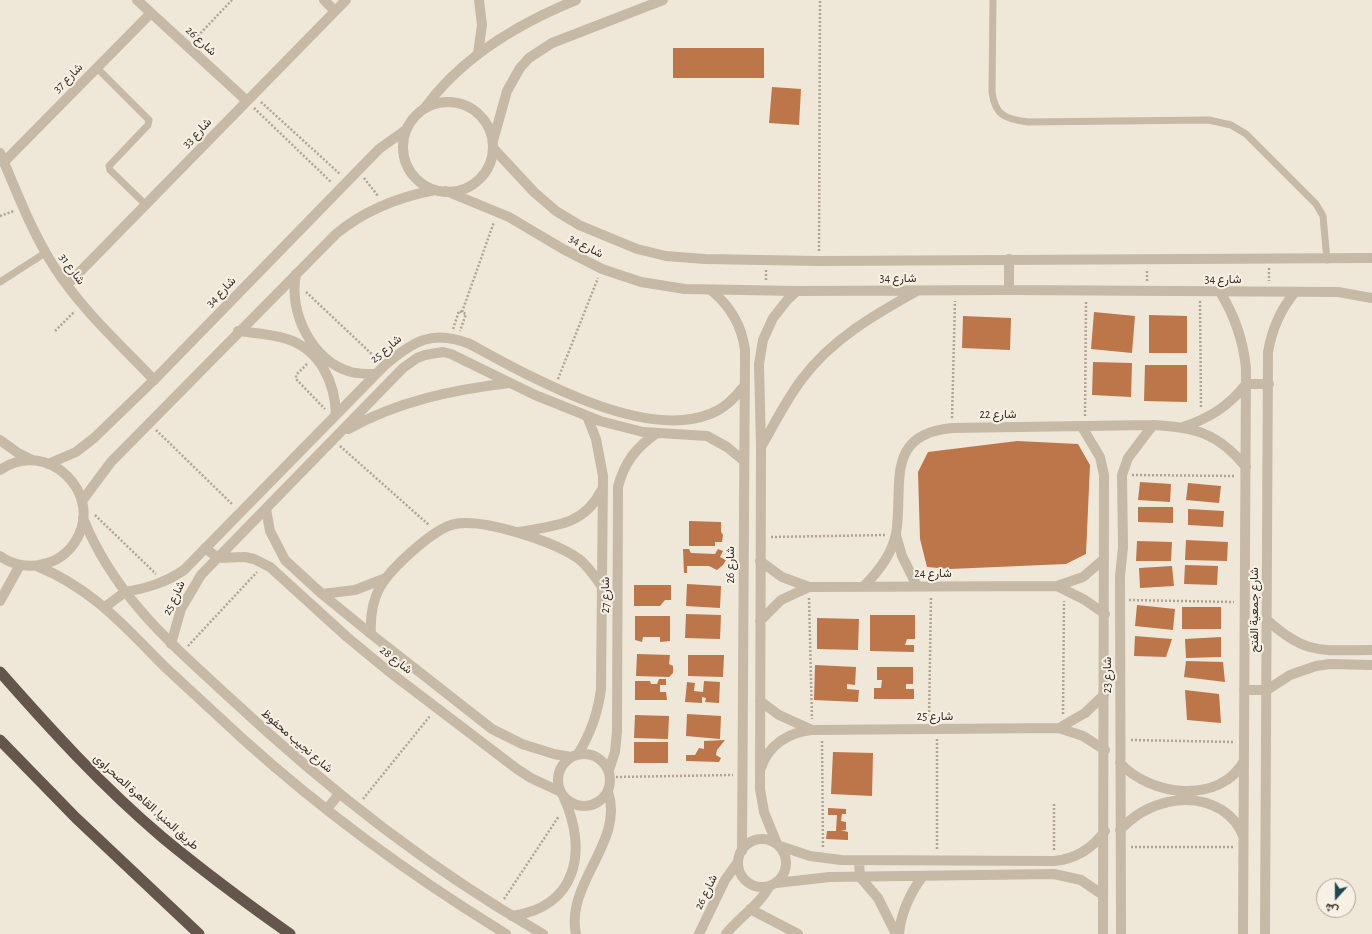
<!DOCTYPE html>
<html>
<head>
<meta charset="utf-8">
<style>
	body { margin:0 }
	#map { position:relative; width:1372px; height:934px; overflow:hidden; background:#efe8d9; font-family:"Alegreya Sans",Vazirmatn,sans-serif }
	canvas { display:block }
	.north { position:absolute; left:1316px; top:878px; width:40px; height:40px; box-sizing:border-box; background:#f7f1e5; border:1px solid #a9a299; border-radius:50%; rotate:201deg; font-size:11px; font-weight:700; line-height:16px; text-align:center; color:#332c27 }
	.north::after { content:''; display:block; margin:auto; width:14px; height:18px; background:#1f4751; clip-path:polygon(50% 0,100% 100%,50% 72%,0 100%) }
</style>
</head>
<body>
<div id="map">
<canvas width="1372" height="934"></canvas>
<div class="north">ش</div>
</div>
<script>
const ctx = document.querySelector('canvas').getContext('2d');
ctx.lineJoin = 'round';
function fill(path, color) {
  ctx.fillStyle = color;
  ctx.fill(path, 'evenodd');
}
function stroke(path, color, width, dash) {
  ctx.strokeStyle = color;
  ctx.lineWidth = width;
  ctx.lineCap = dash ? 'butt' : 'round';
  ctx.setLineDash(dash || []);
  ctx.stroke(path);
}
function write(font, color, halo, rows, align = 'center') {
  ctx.font = font + ' "Alegreya Sans",Vazirmatn,sans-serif';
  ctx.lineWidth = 4;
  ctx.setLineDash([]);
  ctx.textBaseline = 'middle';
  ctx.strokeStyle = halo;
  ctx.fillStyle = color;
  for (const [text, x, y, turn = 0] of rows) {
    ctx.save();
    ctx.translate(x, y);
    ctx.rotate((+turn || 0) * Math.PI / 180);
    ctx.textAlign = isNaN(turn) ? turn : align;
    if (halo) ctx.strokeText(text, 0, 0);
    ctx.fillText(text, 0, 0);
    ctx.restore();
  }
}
fill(new Path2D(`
	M673 48H764V78H673Z
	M772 87 801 89 799 125 769 123Z
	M1094 312 1135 316 1132 353 1091 349Z
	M1149 315 1187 316V353H1149Z
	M963 316 1011 318 1010 350 962 348Z
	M1093 362 1132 363 1131 397 1092 395Z
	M1145 365H1187V402L1144 401Z
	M1017 441 1078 444 1090 465 1086 554 1066 564 950 569 927 567 920 539 918 472 928 452Z
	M1140 482 1171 484 1170 502 1138 500Z
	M1188 483 1221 486 1219 503 1186 500Z
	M1138 507H1173V523L1138 522Z
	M1188 509 1224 511 1223 527 1188 525Z
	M689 521 721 522V532L723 535 722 542H715V546H689Z
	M1186 540 1228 542 1227 561 1185 560Z
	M1137 541 1172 542 1171 561H1136Z
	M683 549H689L691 553 715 554 718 549 723 551 720 557 726 560 723 565 717 570 709 566H687V573H684Z
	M1185 565 1218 566 1217 585 1184 584Z
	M1172 566 1174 586 1140 588 1139 568Z
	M687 584 721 586 720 608 686 606Z
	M634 585H671V600H665L660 606H634Z
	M1137 605 1175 609 1173 630 1135 626Z
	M1182 607H1221V629H1182Z
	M686 614 721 615 720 639 685 638Z
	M870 615H915V639H907L905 645H914V652L870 651Z
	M635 616H670V641L660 642V637H643L642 642 635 640Z
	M817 618 859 619 858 650 817 649Z
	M1135 636 1172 639 1166 657 1134 656Z
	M1221 637V657L1186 658 1185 639Z
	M637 654 670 655 669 664 673 666V673L669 677 636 676Z
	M688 655H724L723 677 688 676Z
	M1186 661 1223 662 1225 682 1184 677Z
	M815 665 856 667 855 685 847 684V689L859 690 858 702 814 700Z
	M877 667H913V684H906V689H914V699H874V688H881L882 680H877Z
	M659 679H666V685H660V692H666L667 700H635V681H650L651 684H657Z
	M704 681 720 682 719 703 705 702 706 698 702 697V703L685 702 687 682 695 683 694 691 703 692Z
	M1185 690 1219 694 1221 723 1187 720Z
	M687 714 721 716 720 739 686 736Z
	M635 715 669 716 668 739 634 738Z
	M725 740 717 750 716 755 721 758 719 762 686 761V755H695L699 748 704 749V741Z
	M634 742H668V763H634Z
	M833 752 873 753 872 796 831 794Z
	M828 808 846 809V814H842L841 821 846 822V830H841L848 832V840L826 839 827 831H836L837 815H828Z`), '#bd754a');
stroke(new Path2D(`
	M195 39 232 0
	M261 102 340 174
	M254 108 331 182
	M364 178 378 196
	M0 216 14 211
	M819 251 820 0
	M1269 268V281
	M766 270V281
	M1147 281V270
	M306 292 376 358
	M1200 301 1201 408
	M462 312 494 222
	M453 329 459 311 466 314 460 331
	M55 331 75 311
	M307 364 296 375V379L325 409
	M558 379 598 278
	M1085 416 1086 301
	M952 418 955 301
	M156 430 233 505
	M340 446 429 525
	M1132 475 1235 476
	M95 515 156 574
	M771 537 886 535
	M809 598 812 719
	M1129 600 1234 602
	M188 646 257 572
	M1063 714 1064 601
	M929 720 931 597
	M937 739V850
	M1131 740 1234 742
	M822 741 823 848
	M616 777 733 775
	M363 799 430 716
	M1131 847H1234
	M1054 850V802
	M504 899 559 816`), '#b2a391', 2.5, [2, 2]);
stroke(new Path2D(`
	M993 0 992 92C995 116 1006 119 1028 122L1209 120 1231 125 1246 134 1316 204 1323 216 1327 260
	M97 68 149 120 148 125 109 166 110 170 145 204
	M0 282 45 253`), '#c6b9a6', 7);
stroke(new Path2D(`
	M137 0 247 101
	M324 0 335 11
	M478 54 482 25 479 0
	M0 153C17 192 32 233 55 268 82 310 120 344 154 380
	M4 162 151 13
	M296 274C288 312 312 361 351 372 359 374 367 374 376 374
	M67 285 346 0
	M712 291C731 307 742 326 745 350L742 851
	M1220 292C1235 316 1243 339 1246 368L1243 934
	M238 331C254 333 272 334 287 339 321 350 335 383 336 415
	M1082 427 1100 457 1104 475 1103 934
	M1183 427C1210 418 1229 406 1246 384H1269
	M348 429C399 401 452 390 509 383
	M266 509 270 531 285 560 322 594 371 634 492 729 522 744 554 754 571 757
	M518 532C552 526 584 526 601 491
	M896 535 902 556 917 586
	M205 548 218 558 245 557 254 559 270 567 347 637 387 670 517 769 531 778 561 792
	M760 561 782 577 809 587 1057 586 1083 577 1104 559
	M864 586C878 572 892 554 896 534 904 487 883 434 952 428L1153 425C1195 427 1218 433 1246 467
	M1057 586 1085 600 1105 614
	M125 592C147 588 165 583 184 570L384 366C413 341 432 329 470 344 529 376 642 441 710 414 724 409 735 398 744 386
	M322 594 355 590 386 578
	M1267 620C1307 656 1322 650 1372 650
	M760 621 781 600 809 587
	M371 634C370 618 372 602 380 587 391 568 434 528 455 524 484 518 555 542 579 559 589 567 595 577 602 587
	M171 644 181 609 201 575 403 368 417 358 425 355 443 352 451 354 535 395 600 421 643 432 707 436 727 447 744 461
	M1244 690H1267L1290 675 1316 666 1330 664 1372 665
	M760 701 779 715 810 729
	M1059 728 1085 713 1104 695
	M558 780a26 26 0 1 1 52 0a26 26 0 1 1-52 0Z
	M578 754C591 733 598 713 601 689L603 476 596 439 587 416
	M1120 763C1150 796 1220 805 1244 761
	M761 768C768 745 789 732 812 730L1059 728 1083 736 1105 750
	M609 770 615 752 617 732 618 487C624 463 636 447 657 433
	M1120 830C1146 802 1188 790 1222 810 1231 816 1239 825 1243 836
	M738 863a24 24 0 1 1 48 0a24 24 0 1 1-48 0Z
	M777 844 764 812 760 789 761 447 759 364 763 340 773 318 788 299 797 291
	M780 846 810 856 841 860 1054 861C1076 859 1092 849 1105 831
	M859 861 860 877 878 898 896 934
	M776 883 830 877 1054 874 1081 880 1103 895
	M750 909 798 934
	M512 916C577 907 588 851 564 798
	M576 934C565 884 625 841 608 792
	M699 934 725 880 738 862
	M726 934C739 917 759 906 769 887
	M899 934C901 912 909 895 922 877
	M1121 934 1120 576 1123 547 1122 475 1128 458 1153 425
	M1265 934 1268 352C1272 329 1280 310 1295 292`), '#c6b9a6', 10);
stroke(new Path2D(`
	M403 147a45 45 0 1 1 90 0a45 45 0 1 1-90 0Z
	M424 109C461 57 517 24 576 0
	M493 141 507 91 520 68 529 58 552 43 663 0
	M493 148 534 192 556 211 579 225 637 249 666 256 705 259 819 261 1372 258
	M446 191 509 217 563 249 602 269 641 282 685 289 797 291 1009 290 1338 292 1372 298
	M1009 259V290
	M0 440 18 453 32 460
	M761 447C774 425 786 400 802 379 832 339 874 315 917 291
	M48 464 76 452 94 438 154 380 379 149 407 129
	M0 470C47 437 106 494 75 542 68 553 56 562 43 564 29 568 12 565 0 556
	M82 501 111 462 336 234C365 210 398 197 435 190
	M83 518C114 595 170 643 229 697 325 787 429 869 543 934
	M37 566C93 589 124 626 166 668 192 692 218 716 244 740 325 813 413 877 506 934
	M0 601 20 565
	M105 607 125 592
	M327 809 339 794`), '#c6b9a6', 10);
stroke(new Path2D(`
	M0 672C51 730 103 787 162 837 203 871 246 903 290 934
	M0 740 76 818 199 934`), '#64564c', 11);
write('12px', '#332c27', '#f7f1e5', [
	["شارع 26",201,41,43],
	["شارع 37",68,78,-45],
	["شارع 33",197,133,-46],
	["شارع 34",586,246,28],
	["شارع 31",72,269,54],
	["شارع 34",898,278],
	["شارع 34",1223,279],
	["شارع 34",221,292,-46],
	["شارع 25",386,349,-40],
	["شارع 22",998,414],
	["شارع 26",730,565,-90],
	["شارع 24",933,573],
	["شارع 27",605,595,-90],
	["شارع 25",174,598,-65],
	["شارع جمعية الفتح",1254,610,-90],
	["شارع 28",396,660,38],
	["شارع 23",1107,675,-90],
	["شارع 25",935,716],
	["شارع نجيب محفوظ",297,741,41],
	["طريق المنيا, القاهرة الصحراوى",146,802,42],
	["شارع 26",706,892,-64]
]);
</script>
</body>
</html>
